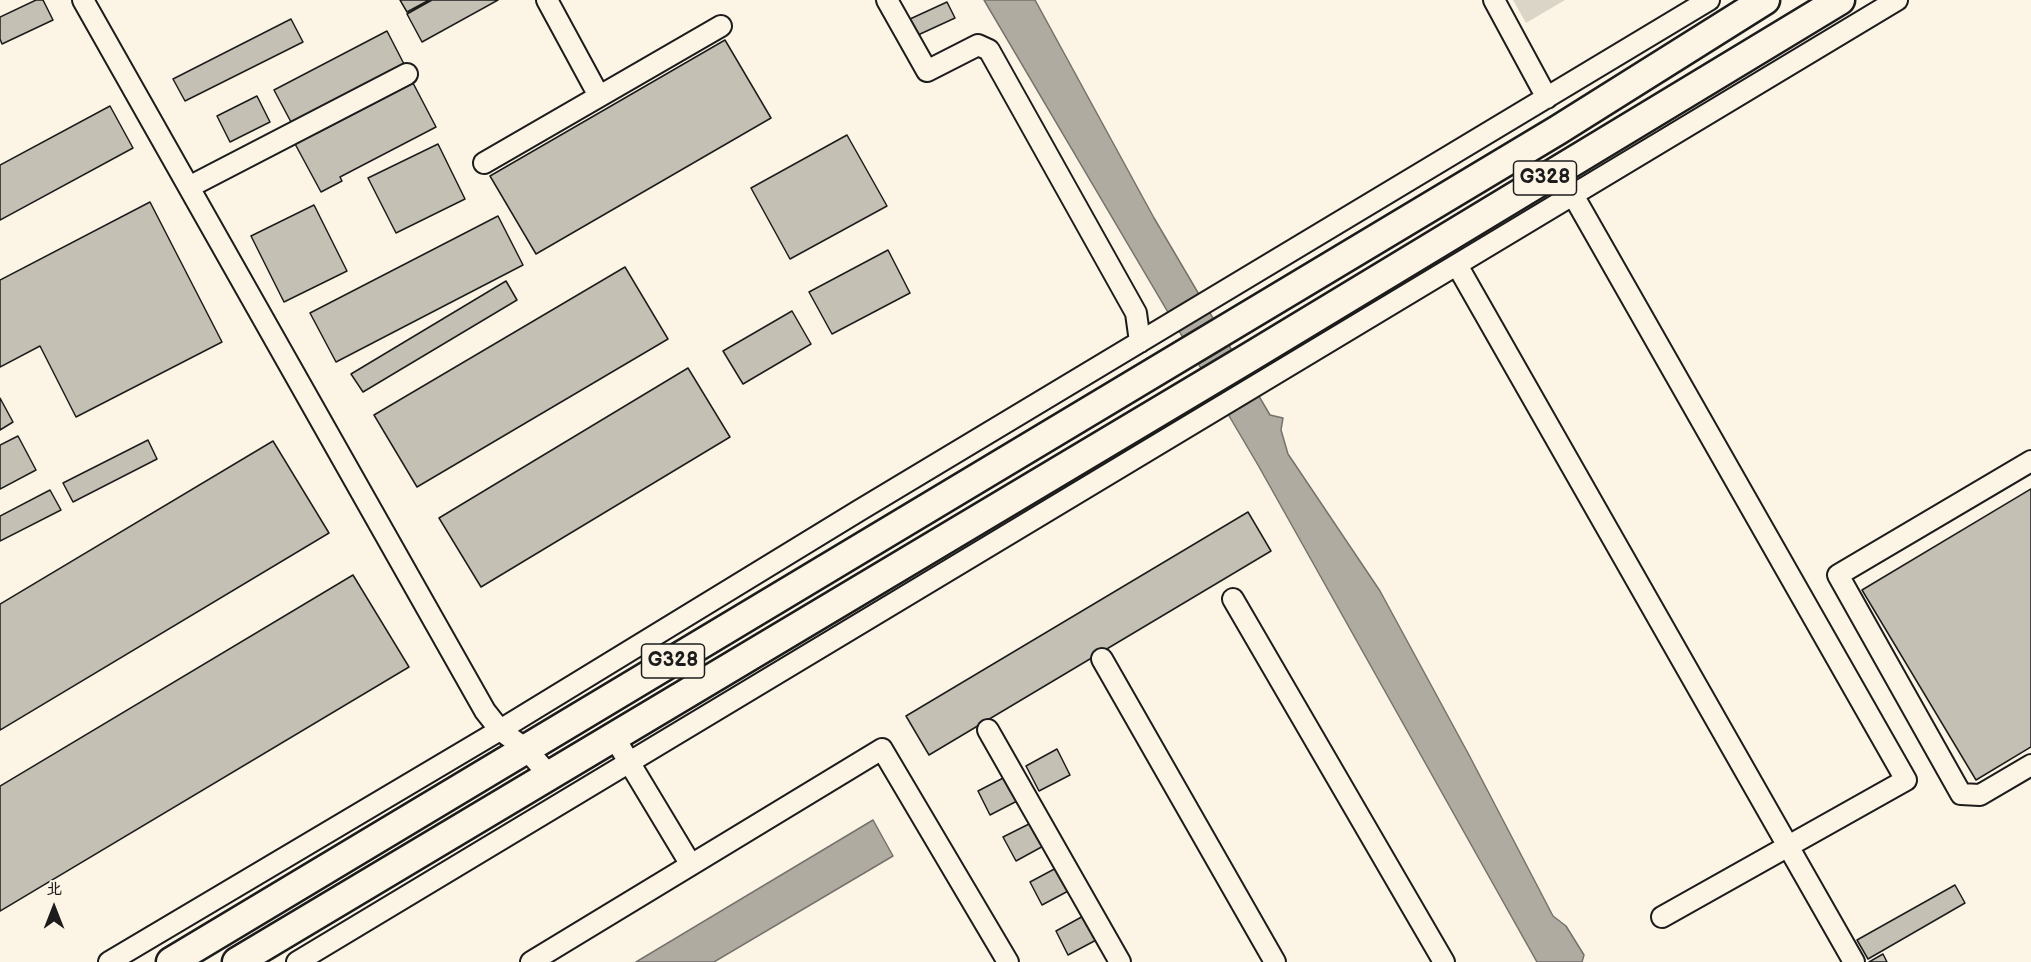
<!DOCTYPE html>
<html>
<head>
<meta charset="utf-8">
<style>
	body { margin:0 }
	#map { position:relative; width:2031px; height:962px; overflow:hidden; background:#fcf5e5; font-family:"Balsamiq Sans","LXGW WenKai TC",sans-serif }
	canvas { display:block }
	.north { position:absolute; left:24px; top:878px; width:60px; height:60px; -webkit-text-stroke:4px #fcf5e5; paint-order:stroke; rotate:0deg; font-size:16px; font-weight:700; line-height:24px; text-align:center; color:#1c1c1c }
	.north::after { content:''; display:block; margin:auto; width:21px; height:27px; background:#1c1c1c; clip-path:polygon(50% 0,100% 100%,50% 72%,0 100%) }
</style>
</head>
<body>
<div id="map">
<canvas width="2031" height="962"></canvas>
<div class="north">北</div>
</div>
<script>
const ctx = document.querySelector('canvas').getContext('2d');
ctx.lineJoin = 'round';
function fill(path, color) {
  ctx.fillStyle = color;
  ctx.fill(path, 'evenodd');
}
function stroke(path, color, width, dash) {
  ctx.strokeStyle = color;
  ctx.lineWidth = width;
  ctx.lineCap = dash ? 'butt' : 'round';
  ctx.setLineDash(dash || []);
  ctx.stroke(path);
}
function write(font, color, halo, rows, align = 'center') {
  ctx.font = font + ' "Balsamiq Sans",sans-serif';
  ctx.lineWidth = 6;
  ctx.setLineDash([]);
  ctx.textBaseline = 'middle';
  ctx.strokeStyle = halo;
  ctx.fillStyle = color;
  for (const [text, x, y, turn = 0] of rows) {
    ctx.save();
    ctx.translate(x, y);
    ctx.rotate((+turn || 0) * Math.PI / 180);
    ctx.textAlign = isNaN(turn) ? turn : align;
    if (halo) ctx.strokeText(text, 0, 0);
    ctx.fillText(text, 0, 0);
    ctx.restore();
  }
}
fill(new Path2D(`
	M1513 0H1565L1526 23Z`), '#dbd5c8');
const water = new Path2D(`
	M984 0H1035L1154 218 1270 415 1283 418 1281 430 1288 454 1380 591 1469 755 1553 916 1566 926 1584 955 1582 962H1537L1258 465Z
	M873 820 893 856 714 962H636Z`);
fill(water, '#b0aba1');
stroke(water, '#75726c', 1.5);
const building = new Path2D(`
	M36 0H43L53 20 2 44 0 39V17Z
	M400 0H429L407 12Z
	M432 0H498L422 42 407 14Z
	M947 2 955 18 918 35 910 19Z
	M291 19 303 42 185 101 173 79Z
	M387 31 404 64 291 122 274 90Z
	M725 40 771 118 536 254 490 176Z
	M413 83 436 127 340 177 342 181 321 192 294 142 316 130 317 133Z
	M257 96 270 122 230 142 217 116Z
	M110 106 133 148 0 220V165Z
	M847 135 887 206 790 259 751 188Z
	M438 144 465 199 396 233 368 178Z
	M150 202 222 342 76 417 40 346 0 367V280Z
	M314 205 347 271 284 302 251 236Z
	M498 216 523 265 336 362 310 313Z
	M888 250 910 293 832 334 809 292Z
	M625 267 668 339 417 487 374 415Z
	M506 281 517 300 363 392 351 374Z
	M792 311 811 344 743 384 723 351Z
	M688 368 730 437 481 587 439 518Z
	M0 398 13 422 0 430Z
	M18 436 36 470 0 489V445Z
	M148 440 157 459 73 502 63 483Z
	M273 441 329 533 0 730V604Z
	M2031 489V747L1976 780 1862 590Z
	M50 490 61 510 0 541V516Z
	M1248 512 1271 551 929 755 906 716Z
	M353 575 409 667 0 911V786Z
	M1057 749 1070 775 1039 791 1026 766Z
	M1009 775 1021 799 990 815 978 791Z
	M1035 821 1047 844 1016 861 1003 837Z
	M1060 866 1072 889 1042 905 1030 882Z
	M1955 885 1965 903 1868 959 1857 940Z
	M1087 914 1100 938 1068 955 1056 931Z
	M1883 954 1887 962H1869Z`);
fill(building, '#c4c0b3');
stroke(building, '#1c1c1c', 1.5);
const minor = new Path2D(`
	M83 0 485 711 500 730 526 749 549 775
	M547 0 599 96
	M887 0 927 71 978 45 989 50 1136 313 1140 342
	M1494 0 1547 98
	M484 163 721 26
	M189 187 407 74
	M1573 195 1906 780 1662 917
	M1457 265 1854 962
	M2031 461 1838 575 1961 794 1980 795 2031 765
	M1233 599 1444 962
	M1102 659 1275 962
	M988 730 1120 962
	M614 737 691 865
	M109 962 500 730 860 510 1709 0
	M297 962 1897 0
	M531 962 882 749 1008 962`);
const highway = new Path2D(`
	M171 962 1558 130 1765 0
	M237 962 1250 357 1840 0`);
stroke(minor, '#1c1c1c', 24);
stroke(highway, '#1c1c1c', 33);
stroke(minor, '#fcf5e5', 20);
stroke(highway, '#fcf5e5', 28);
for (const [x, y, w] of [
	[1545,178,63],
	[673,661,63]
]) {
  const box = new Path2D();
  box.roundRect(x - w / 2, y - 17, w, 34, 4.5);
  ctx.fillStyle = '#fcf5e5';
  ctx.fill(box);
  stroke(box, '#1c1c1c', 1.5);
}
write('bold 20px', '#1c1c1c', null, [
	["G328",1545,178],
	["G328",673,661]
]);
</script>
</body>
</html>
